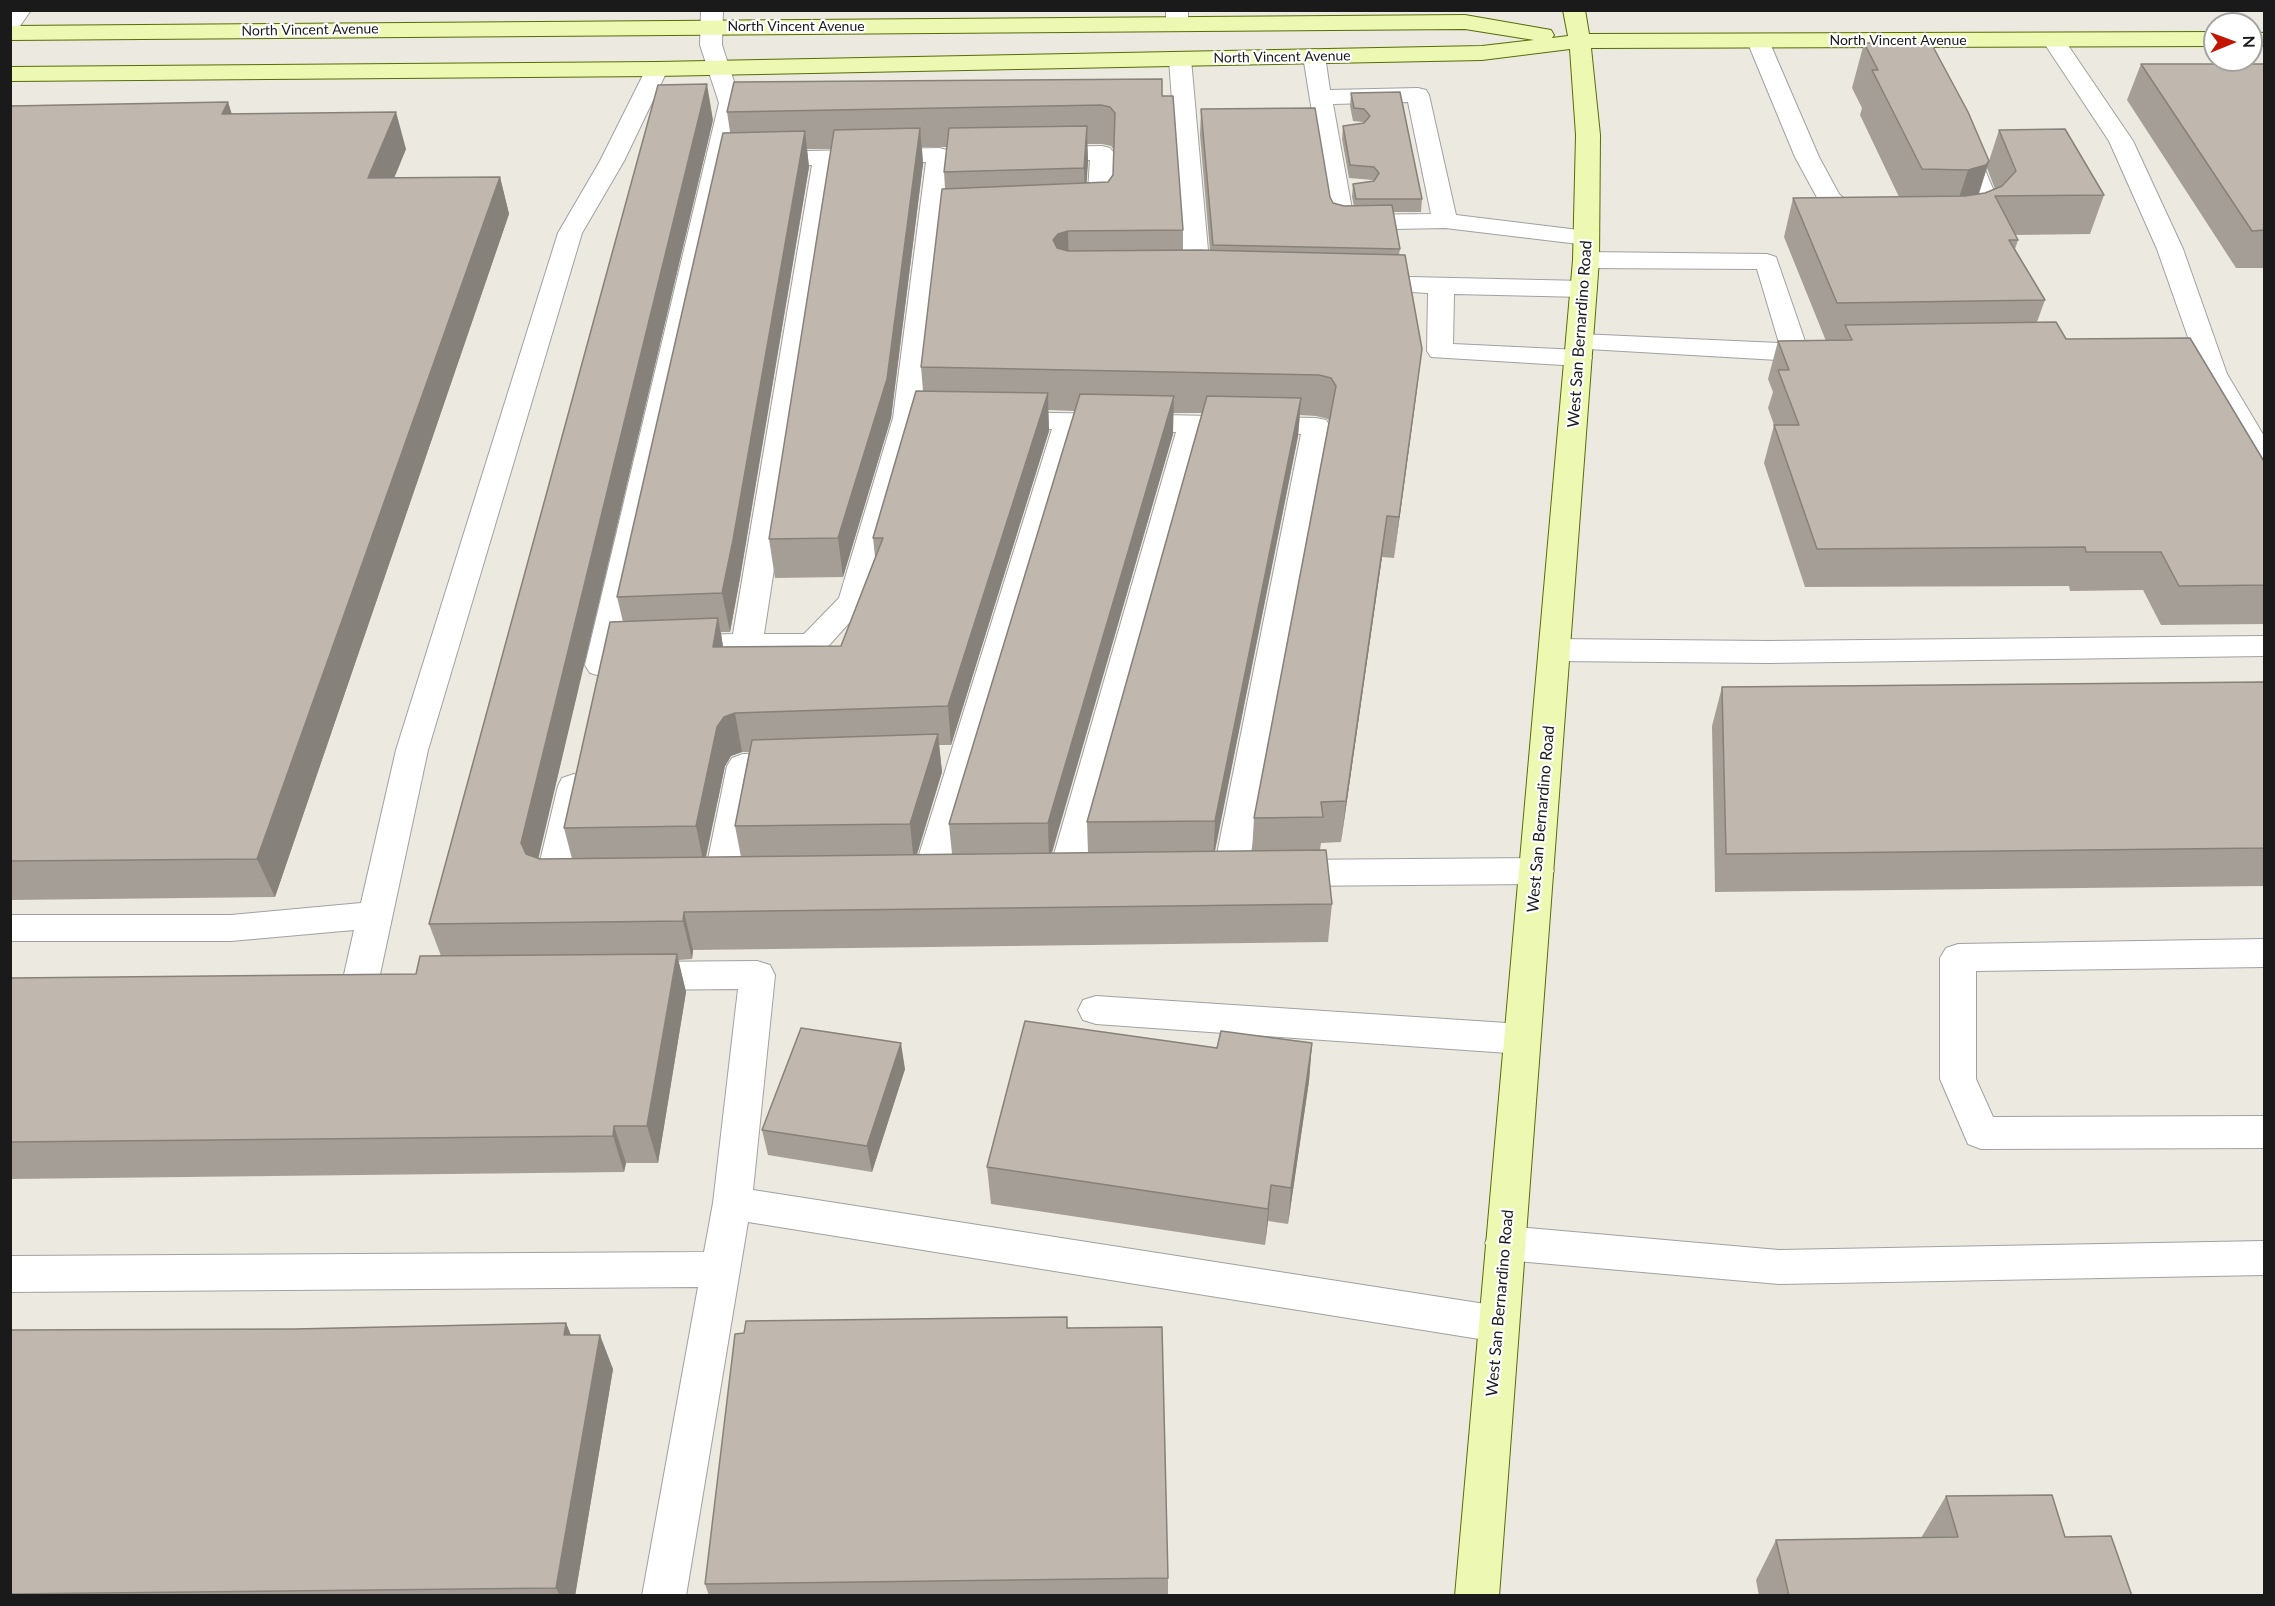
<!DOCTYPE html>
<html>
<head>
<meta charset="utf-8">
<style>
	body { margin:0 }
	#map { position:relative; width:2275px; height:1606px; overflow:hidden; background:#ece9e0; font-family:Lato,sans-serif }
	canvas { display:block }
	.frame { position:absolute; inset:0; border:12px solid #1a1a1a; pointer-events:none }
	.north { position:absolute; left:2203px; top:12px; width:60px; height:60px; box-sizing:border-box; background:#fff; border:2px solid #a3a3a3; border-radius:50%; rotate:89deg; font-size:16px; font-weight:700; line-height:24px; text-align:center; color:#1a1a1a }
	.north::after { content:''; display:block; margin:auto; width:21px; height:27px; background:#c21602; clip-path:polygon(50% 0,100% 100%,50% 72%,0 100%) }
</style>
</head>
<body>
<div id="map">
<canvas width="2275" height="1606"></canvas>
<div class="frame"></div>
<div class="north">N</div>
</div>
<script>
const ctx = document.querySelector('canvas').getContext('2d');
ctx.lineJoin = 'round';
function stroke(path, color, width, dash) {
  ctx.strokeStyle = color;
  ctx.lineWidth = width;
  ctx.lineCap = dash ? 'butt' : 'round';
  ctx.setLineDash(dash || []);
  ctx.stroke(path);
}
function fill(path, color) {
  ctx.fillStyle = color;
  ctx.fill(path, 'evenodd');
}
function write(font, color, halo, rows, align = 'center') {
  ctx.font = font + ' Lato,sans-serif';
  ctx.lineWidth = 4.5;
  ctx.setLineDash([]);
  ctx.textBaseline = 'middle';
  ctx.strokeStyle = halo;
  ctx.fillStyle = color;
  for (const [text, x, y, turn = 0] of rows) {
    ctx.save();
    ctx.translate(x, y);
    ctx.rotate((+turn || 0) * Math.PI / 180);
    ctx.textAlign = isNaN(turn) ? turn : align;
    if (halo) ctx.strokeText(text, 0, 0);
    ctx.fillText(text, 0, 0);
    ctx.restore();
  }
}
const lane = new Path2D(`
	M10 10H31L18 29 10 30Z
	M701 10H723L722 45 741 103 617 665 612 673 601 676 590 673 585 665 719 103 700 45Z
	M1166 10H1188V24L1185 29 1177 31 1169 29 1166 24Z
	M2053 33 2061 35 2133 141 2183 249 2227 374 2264 436V468L2254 465 2250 459 2201 374 2194 356H2150L2141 354 2137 348 2141 342 2150 340H2189L2157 249 2109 141 2042 40 2045 35Z
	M1758 34 1766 36 1769 41 1819 157 1839 194 1856 209 1876 215 1879 220 1876 225 1867 227 1838 219 1820 203 1795 157 1747 41 1750 36Z
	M1314 49 1322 51 1325 56 1330 90 1418 88 1426 90 1429 95 1456 215 1587 231 1596 233 1599 238 1596 243 1587 245 1445 228 1342 230 1333 228 1330 223 1303 56 1306 51ZM1408 102 1431 214 1353 215 1333 104Z
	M1180 52 1188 54 1191 59 1210 273 1222 276 1226 281 1222 286 1213 289 1189 285 1185 280 1169 59 1172 54Z
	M657 62 665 64 668 69 624 161 582 233 428 750 379 979 374 989 361 993 348 989 343 979 354 930 231 941H10V915H231L361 903 396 750 558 233 600 161 646 69 649 64Z
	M1963 139 1971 141 1975 146 2001 208C1993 226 1977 234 1957 229L1954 224C1960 215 1972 219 1977 208L1951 146 1955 141Z
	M1102 146 1110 148 1114 153 1111 214 1108 219 1086 222 1077 220 1074 215 1077 210 1087 208 1090 160 1042 161 1034 159 1030 154 1034 149 1042 147Z
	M939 148 947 150 951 155 922 410 964 413 968 419 964 425 954 427H918L868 602 823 652 812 655 678 656 667 653 663 646 667 639 678 636 733 634 812 165 765 166 757 164 753 159 757 154 765 152ZM926 162 893 418 839 598 804 634H764L836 164Z
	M1586 252 1767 254 1776 257 1806 344 1829 347 1833 353 1829 359 1795 361 1571 348 1567 342 1571 336 1580 334 1779 343 1757 269 1586 268 1577 265 1573 260 1577 255Z
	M1367 276 1584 281 1593 284 1597 289 1593 294 1584 297 1454 294 1453 344 1579 350 1588 352 1592 358 1588 364 1579 366 1431 357 1427 351 1428 293 1358 289 1354 284 1358 279Z
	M1005 412 1316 418 1326 420 1330 426 1247 874 1242 883 1230 887 1218 883 1213 874 1301 434 1204 432 1082 875 1077 884 1065 888 1053 884 1048 875 1176 432 1079 430 946 877 941 886 929 890 917 886 912 877 1052 429 1005 428 995 426 991 420 995 414Z
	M2264 636V656L1768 663 1555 661 1544 657 1540 650 1544 643 1555 639 1768 641Z
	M792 753 803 757 808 765 803 773 792 777H757L738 879 733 888 721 892 709 888 704 879 727 766 732 758 743 754Z
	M574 774 586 778 590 786 572 868 585 872 590 881 585 890C569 895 556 896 540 891L535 882 558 786 562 778Z
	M1537 858 1549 862 1554 871 1549 880 1537 884 1285 886 1273 882 1268 873 1273 864 1285 860Z
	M2264 939V967L1976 971V1079L1993 1117 2264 1116V1148L1981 1149 1968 1144 1940 1079V958L1946 948 1958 944Z
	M757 961 770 965 775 975 753 1190 1498 1306 1512 1311 1518 1324 1512 1337 1498 1342 748 1222 686 1596H642L698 1287 10 1292V1256L704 1252 713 1203 738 989 638 990 625 986 620 976 625 966 638 962Z
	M1096 996 1522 1024 1535 1029 1540 1039 1535 1049 1522 1054 1096 1024 1083 1020 1078 1010 1083 1000Z
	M1505 1226 1779 1250 2264 1241V1275L1779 1284 1505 1260 1491 1255 1485 1243 1491 1231Z`);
const secondary = new Path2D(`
	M1563 10H1585L1589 34 2215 32V46L1591 48 1600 135 1599 260 1499 1596H1455L1573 260 1576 135 1570 49 1482 60 657 76 10 81V67L657 62 1482 46 1534 40 1465 29 10 40V26L1465 15 1551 30 1554 35 1552 38 1568 36Z
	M2251 32 2264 33V45L2251 46Z`);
stroke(lane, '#a1a1a1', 2);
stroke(secondary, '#586d06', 2);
fill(lane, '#fff');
fill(secondary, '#edf8b2');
fill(new Path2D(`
	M1864 43 1989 161 1999 130 2104 195 2090 234 2015 235 2018 240 2015 249 2045 300 2037 322 2066 339 2265 463V624L2161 625 2143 590 2070 591 2069 586 1805 587 1764 463 1774 425 1768 408 1773 392 1768 379 1778 341H1826L1784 237 1793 198 1899 197 1860 115 1862 108 1852 88ZM1987 168 1995 189 1985 193 1979 194Z
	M2141 64H2265V268H2236L2127 100Z
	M1400 92 1422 199 1421 212H1393L1400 249 1399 255 1417 389 1394 558 1382 557 1341 842 1321 843 1320 850 1332 904 1328 942 693 950 692 959 678 960 686 992 658 1163H626L624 1172 10 1179V978L416 974 441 956 429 924 713 120 538 858 540 859H572L564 828 623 622 617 597 730 132 727 112 1162 96 1183 230V250L1210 251 1200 135 1201 109 1330 197 1333 203 1344 206H1354L1352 197 1353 184 1374 181 1373 180 1349 178 1342 139 1343 126 1364 123 1363 122 1353 121 1350 106 1351 93ZM1087 144H1102L1111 146 1114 150 1113 175 1108 182 1086 183 1088 162ZM922 147H947L944 172 945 189 921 367 923 391 873 538 875 557 841 646 723 647 721 632H730L740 578 809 167 807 149H831L769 539 775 578 843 577 891 418 923 164ZM1048 410 1075 411 949 824 952 854 917 855 942 772 939 745H951L1049 431ZM1173 413H1202L1087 822 1088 853H1052L1173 434ZM1300 415 1316 416 1328 419 1329 421 1254 818 1252 851H1215L1298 436ZM742 752H749L735 826 741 857H706L725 766 731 756Z
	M228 102 231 114 406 149 394 178 500 177 509 214 275 897 10 900V106Z
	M2265 682V886L1715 892 1712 726 1722 687Z
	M1312 1043 1309 1081 1288 1224 1268 1221 1265 1245 991 1204 987 1167 1217 1048Z
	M905 1069 872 1172 768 1155 762 1130Z
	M1067 1317V1328L1168 1578V1596H709L705 1584Z
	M566 1323 571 1335 613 1369 575 1596H10V1330L295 1329Z
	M1946 1496 2065 1537 2132 1596H1759L1756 1580 1776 1540 1921 1538Z`), '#a59e96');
fill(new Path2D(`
	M707 84 713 120 533 881 521 843Z
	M228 102 240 139 222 114Z
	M396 112 406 149 379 215 368 178Z
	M1087 126 1088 162 1085 205 1084 168Z
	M920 128 923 164 891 418 843 577 838 538Z
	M805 131 809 167 740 578 730 632 722 593Z
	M1989 161 1974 207 1953 216 1968 170Z
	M500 177 509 214 275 897 257 859Z
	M1068 231 1069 271 1053 240 1058 234Z
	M1422 349 1417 389 1394 558 1399 517Z
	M1048 393 1049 431 951 745 948 706Z
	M1174 396 1173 434 1049 862 1048 823Z
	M1301 398 1298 436 1213 860 1215 821Z
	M1387 516 1382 557 1341 842 1346 801Z
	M718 618 725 657 713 647Z
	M735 713 742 752 731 756 725 766 704 865 696 826 717 727 724 717Z
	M938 734 942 772 914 863 910 824Z
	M684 912 693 950 692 959 683 921Z
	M677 954 686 992 658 1163 647 1126Z
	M901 1043 905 1069 872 1172 867 1146Z
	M1312 1043 1309 1081 1288 1224 1291 1188Z
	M614 1126 626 1163 624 1172 613 1136Z
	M1271 1185 1268 1221 1265 1245 1268 1209Z
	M566 1323 580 1358 564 1335Z
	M600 1335 613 1369 575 1596H560L556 1588Z`), '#86817a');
const building = new Path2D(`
	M1864 43H1931L1968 112 1989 161 1986 165 1968 170 1922 169 1872 70H1878Z
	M2141 64H2265V230L2252 231Z
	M1162 79V96H1173L1183 230 1068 231 1058 234 1053 240 1057 248 1068 251 1199 250 1405 255 1422 349 1399 517 1387 516 1346 801 1321 802 1323 817 1254 818 1336 386 1331 378 1319 375 921 367 942 189 1108 182 1113 175 1115 113 1110 107 1101 105 727 112 734 82Z
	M707 84 521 843 526 854 540 859 1326 850 1332 904 684 912 683 921 429 924 658 85Z
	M1400 92 1422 199H1356L1353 184 1374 181 1379 173 1374 167 1350 165 1343 126 1364 123 1370 116 1364 109 1354 108 1351 93Z
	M228 102 222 114 396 112 368 178 500 177 257 859 10 861V106Z
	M1315 108 1330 197 1333 203 1344 206 1392 205 1400 249 1213 245 1201 109Z
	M1087 126 1084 168 944 172 949 128Z
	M920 128 887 379 838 538 769 539 834 130Z
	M2065 129 2104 195 1995 196 2018 240H2009L2045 300 1837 303 1793 198 1965 196 1985 193 2002 186 2016 171 1999 130Z
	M805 131 733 540 722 593 617 597 723 133Z
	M2056 322 2066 339 2190 338 2265 463V585L2179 586 2161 552H2086L2085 547 1817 549 1774 425H1799L1778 370H1789L1778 341 1852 340 1845 325Z
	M916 391 1048 393 948 706 735 713 724 717 717 727 696 826 564 828 610 622 718 618 713 647 841 646 883 538H873Z
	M1080 394 1174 396 1048 823 949 824Z
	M1207 396 1301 398 1215 821 1087 822Z
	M2265 682V848L1726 854 1722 687Z
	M938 734 910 824 735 826 752 740Z
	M677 954 647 1126H614L613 1136 10 1142V978L416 974 420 956Z
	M1025 1021 1217 1048 1221 1031 1312 1043 1291 1188 1271 1185 1268 1209 987 1167Z
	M801 1028 901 1043 867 1146 762 1130Z
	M1067 1317V1328L1162 1327 1168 1578 705 1584 735 1334 744 1333 746 1321Z
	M566 1323 564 1335H600L556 1588 10 1594V1330L295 1329Z
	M2052 1495 2065 1537 2111 1536 2132 1596H1789L1776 1540 1958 1537 1946 1496Z`);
fill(building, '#c0b8af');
stroke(building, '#86817a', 1.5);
write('14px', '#1a1a1a', '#fff', [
	["North Vincent Avenue",796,26],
	["North Vincent Avenue",310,30,-1],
	["North Vincent Avenue",1898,40],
	["North Vincent Avenue",1282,57,-1]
]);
write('16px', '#1a1a1a', '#fff', [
	["West San Bernardino Road",1580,334,-86],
	["West San Bernardino Road",1541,819,-85],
	["West San Bernardino Road",1500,1303,-85]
]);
</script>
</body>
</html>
